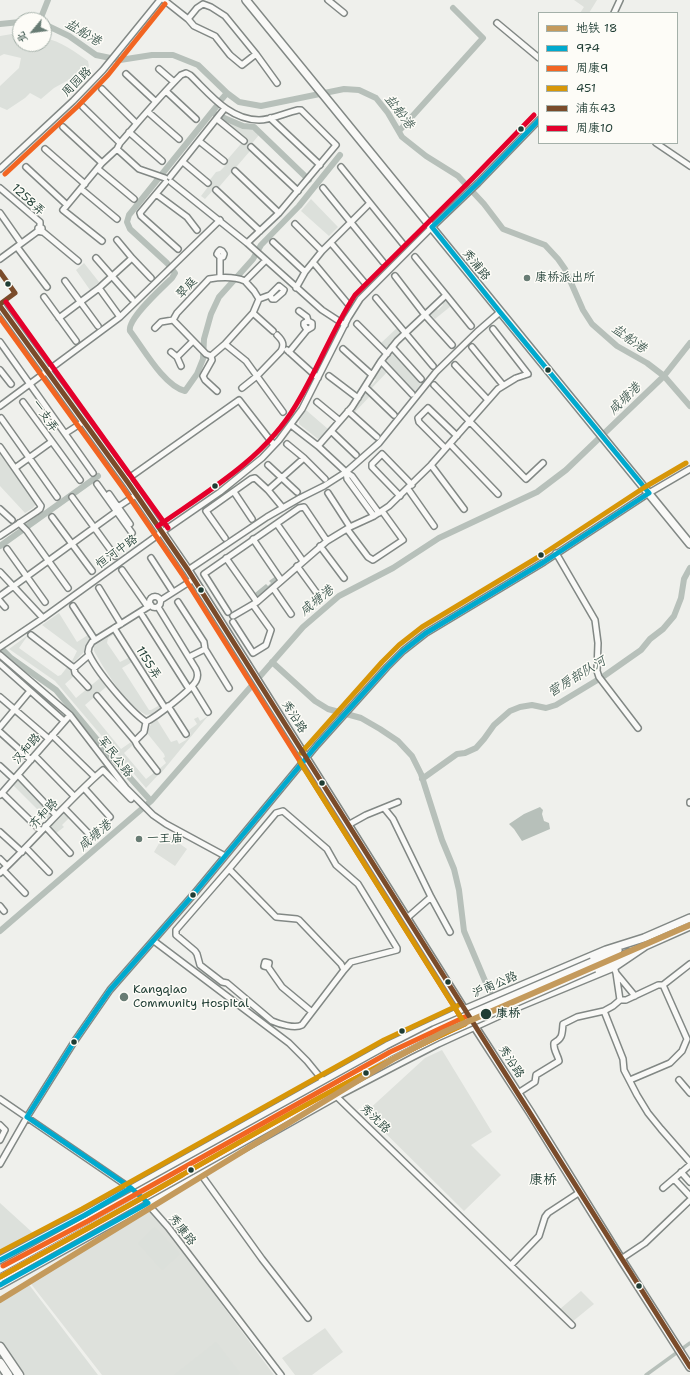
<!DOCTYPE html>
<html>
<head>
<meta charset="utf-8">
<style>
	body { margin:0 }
	#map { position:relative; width:690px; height:1375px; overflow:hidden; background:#eff0ec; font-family:"Shantell Sans","LXGW WenKai TC",sans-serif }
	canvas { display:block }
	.legend { position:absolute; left:538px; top:12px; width:140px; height:132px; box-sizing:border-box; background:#fdfcf7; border:1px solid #a4b0a9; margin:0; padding:5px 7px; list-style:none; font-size:12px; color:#1f3d34 }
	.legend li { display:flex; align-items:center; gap:8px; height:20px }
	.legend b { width:20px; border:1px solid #a4b0a9 }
	.north { position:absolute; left:12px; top:12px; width:40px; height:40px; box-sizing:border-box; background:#fdfcf7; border:1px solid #a4b0a9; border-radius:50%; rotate:241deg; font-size:11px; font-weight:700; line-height:16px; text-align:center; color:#1f3d34 }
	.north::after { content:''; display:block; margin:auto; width:14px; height:18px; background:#687c74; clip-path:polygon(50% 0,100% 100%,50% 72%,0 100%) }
</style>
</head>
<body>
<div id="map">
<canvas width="690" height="1375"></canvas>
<ul class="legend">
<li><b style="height:5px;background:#c49a5c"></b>地铁 18</li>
<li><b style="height:5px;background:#00a9ce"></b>974</li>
<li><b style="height:5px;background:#f26522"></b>周康9</li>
<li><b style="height:5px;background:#d79608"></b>451</li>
<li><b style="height:5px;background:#7a4b2a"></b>浦东43</li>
<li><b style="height:5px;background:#e4002b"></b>周康10</li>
</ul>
<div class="north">北</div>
</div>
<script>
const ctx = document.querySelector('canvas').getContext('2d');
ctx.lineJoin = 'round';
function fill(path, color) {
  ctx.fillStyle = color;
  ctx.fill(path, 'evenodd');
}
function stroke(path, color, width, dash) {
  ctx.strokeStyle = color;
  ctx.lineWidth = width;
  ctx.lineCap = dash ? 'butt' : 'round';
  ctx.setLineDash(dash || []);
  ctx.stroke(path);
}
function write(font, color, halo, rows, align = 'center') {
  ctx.font = font + ' "Shantell Sans","LXGW WenKai TC",sans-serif';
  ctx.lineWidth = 3;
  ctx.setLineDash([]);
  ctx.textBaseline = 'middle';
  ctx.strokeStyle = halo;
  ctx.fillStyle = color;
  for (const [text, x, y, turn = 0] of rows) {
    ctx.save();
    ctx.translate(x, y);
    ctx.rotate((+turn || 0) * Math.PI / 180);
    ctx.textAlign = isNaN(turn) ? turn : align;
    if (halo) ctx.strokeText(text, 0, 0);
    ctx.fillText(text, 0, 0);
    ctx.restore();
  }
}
fill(new Path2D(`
	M574 0H597L589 13H580L584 7Z
	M165 833 187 849 175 866 154 852Z
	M442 1050 492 1132 471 1145 501 1175 464 1211 365 1113 425 1058Z
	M148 1207 200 1275 274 1375H102L28 1280Z
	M581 1291 594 1304 572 1322 560 1309Z
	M325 1328 343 1352 312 1375H295L282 1358Z`), '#dee1dc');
fill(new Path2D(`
	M18 33H20V44H44V38C61 41 75 52 88 61L89 66 83 72 54 88 41 99 30 93 25 98 7 110 0 107V86L19 68 21 58 4 54 0 56V36Z
	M225 122 245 129 254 130 259 135 249 147 250 151 219 187 215 188 205 199 201 196 211 183 209 181 216 172 220 171 225 166 227 160 246 138Z
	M311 199 338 227 329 236 301 211Z
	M84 263 99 282 90 290 76 270Z
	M445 300 451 306 435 319 430 314 436 308 438 310 443 305 442 303Z
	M398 327 401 331V333L386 348 381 343Z
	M392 351 422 383 413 394 384 360Z
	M382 365 388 371 371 389 369 386 370 384 372 385 376 380 374 378 380 366Z
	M366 392H367L371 395 355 412 354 408Z
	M306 410 328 429 322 437 318 439 299 424V421Z
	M0 454 36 504 33 508 25 513 0 486Z
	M59 613 77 642 88 635 90 638 85 646 84 652 74 662 72 661 77 651 42 625Z
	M113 633V635L108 638 107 643 120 662 130 657 132 662 122 668 149 710H151L160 705 161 707 152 714 146 715C125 703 106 672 94 651V646Z
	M28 635 19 648 58 676 61 675 68 666 71 668V671L75 675 65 684 76 698 100 678 106 687 85 705 121 749 131 742 133 745 124 753 146 779 155 772 158 775 146 788 55 681 9 649Z
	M208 716 161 773 158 770 166 763 163 758 165 757 164 754 147 733 152 722 156 718 171 742 177 740 179 744 186 740 191 734 189 730 197 724 194 719 198 717 200 721Z
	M18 780 52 814 47 819 13 785Z
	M64 812 69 818 62 825 64 827 55 834 49 828 50 825Z
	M0 1203 33 1233 0 1251Z
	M155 1227 180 1254 162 1270 138 1243Z
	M27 1282 98 1375H0V1297Z
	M216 1342 240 1373 237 1375H174Z`), '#dce0db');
fill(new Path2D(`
	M276 576 278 579V581L258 597 255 593 266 584 268 586 271 583 269 581Z
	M540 807 543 810 542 814 544 821 549 823 550 829 522 841 514 829 509 824 524 814Z`), '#b7c0ba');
stroke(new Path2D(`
	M646 1375 690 1343`), '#b7c0ba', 3.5);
stroke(new Path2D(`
	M40 20 48 0
	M0 24 20 22
	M44 24 69 36 96 55 120 60 152 55H173L198 65 227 93 239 102 261 106 344 89 359 90 376 98 388 113 402 137 426 156 458 176 484 204 503 229 545 245 558 259 565 269 583 310 592 324 617 346 647 363 664 376 690 406
	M221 100 227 93
	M216 107 129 215 127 222 130 229 167 263 175 273 172 278C162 288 127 319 130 331 143 348 164 386 185 391L197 374 203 359 204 339 211 314 219 297 253 259 261 245 299 206 340 155
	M215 114 243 126 254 127 309 180
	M399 131 483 38 453 8
	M0 546 98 476
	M0 647 11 658 56 690 113 759 151 801
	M272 662 315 701 328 709 361 718 380 729 398 741 412 756 421 774 442 840 454 869 459 890 464 931 491 995
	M422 779 457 754 465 753 476 748 484 739 494 725 510 711 520 707 532 705 546 708 556 705 604 676 641 650 650 639 663 629 674 616 681 598 684 579 690 568
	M0 931 151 801 303 627 339 596 393 568 439 538 537 492 566 470 664 376 690 343`), '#b7c0ba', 6);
const minor = new Path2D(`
	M164 0 188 19 194 26 215 36 230 55 242 65 256 54
	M328 0 344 13
	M614 13 620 0
	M188 19 197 8 203 4 211 7 225 16 256 54 277 83
	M497 23 539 58
	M159 69 174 82
	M126 74 155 101
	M102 89 136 123
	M166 91 196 119
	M83 107 120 143
	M148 112 179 139
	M270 118 320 165
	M217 119 244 141
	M63 127 102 163
	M129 132 162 161
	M199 141 224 161
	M656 143 690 166
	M251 147 298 191
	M45 149 85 184
	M117 149 139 169 165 178
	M183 162 208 183
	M26 167 67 205
	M341 167 403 244
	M0 169 73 101 103 70 160 0
	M98 169 134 199
	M235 171 279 213
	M170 177 225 108
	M166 182 140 213 141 216 178 249
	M171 182 247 243 322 310 345 325
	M0 188 40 222V227
	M323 188 383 262
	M81 189 117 219
	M216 190 260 231
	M156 194 187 217 197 230
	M0 213 21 243
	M295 224 322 251
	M42 231 78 261
	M117 240 132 258 151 278
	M102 241 63 210 102 163 117 149 120 143C140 120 159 97 181 75L186 73 190 75C209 93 229 120 259 120 271 120 285 113 298 110H301L336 145 279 213 247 243
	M273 242 305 272
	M331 243 364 282
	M17 247 47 287
	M220 257H223L224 254 222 251 220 250 218 252 217 254 220 257V277
	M96 258 132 299
	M0 259 38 231V228L40 227 42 228V232L38 231
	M313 262 348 304
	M395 276 425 315 452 345
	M65 281 98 326
	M245 281 254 291 259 299 253 313 225 344 211 356 206 354 173 320 177 313 209 279C221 277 233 276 245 281L266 260
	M99 288 120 317
	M296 288 305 272 322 251 370 203
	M446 295 471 326
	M44 297 76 341
	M376 298 433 366
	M259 299 270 295 272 299H275L283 292 284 290 279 286 270 295
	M299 311 307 317 308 321
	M253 313 273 331
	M59 318 99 288 132 258
	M357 324 387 354
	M155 328 161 322 173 320
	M0 342 93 473
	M225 344 246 361 283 412
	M392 347 421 379
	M472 347 503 385
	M343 349 372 375
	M287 350 318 378
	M171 352 177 357
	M289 352 307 330 312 327V323L308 321 304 323V325L307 330
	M211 356 212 360 203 376 205 380 217 391
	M381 361 412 394
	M455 365 488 400
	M181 366 177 357 193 341
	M0 370 11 384
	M329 376 358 398
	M434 385 526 479 543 463
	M365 387 394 415
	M242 388 257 376 281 351C285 344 282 340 277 335
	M23 402 80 480
	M317 402 340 421
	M0 406 120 317 220 220
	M348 411 377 437
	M1 418 57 497
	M291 425 318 446 346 472 352 476 379 513
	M331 431 356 455
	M66 433 83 422
	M287 444 304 458 325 479
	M450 444 498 494
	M318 446 352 407 381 361 397 341 446 295 415 257
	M0 447 41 506 40 509 36 512 0 536
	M445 448 419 422 418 418 428 408 457 436
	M268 465 297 492
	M431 465 464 509
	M15 468 51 442
	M346 472 347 479 374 516
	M126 480 239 400 274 445
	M97 484 132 533
	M408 489 434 526
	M268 490 304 458
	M234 492 252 519
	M328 493 350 527
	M109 494 130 524
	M400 496 372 467V464L382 454 412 485
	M72 497 115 556
	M118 507 136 495
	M0 509 12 520
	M52 517 92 571
	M19 523 27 531 68 588
	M277 524 303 561
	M347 529 368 557 373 560 403 540 382 511
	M225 538 206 511 251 479 255 478 268 490 283 508
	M253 539 281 580
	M320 546 344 578
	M7 549 45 602
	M556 553 595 620 598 643 597 671 599 677 638 728
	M151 558 173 592
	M226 558 257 602
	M297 566 316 592
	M122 570 148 607
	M188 570 267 517 300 498 324 486 346 472 379 443 436 372 477 332 500 312
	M0 572 43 618
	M99 588 121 624
	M273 588 291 614
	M0 596 117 511
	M149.5 602a5.5 5.5 0 1 1 11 0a5.5 5.5 0 1 1-11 0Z
	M161 600 194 579
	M0 601 5 607
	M178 602 204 642 205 649 229 688
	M151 605 92 642 89 647 88 652C95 670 130 711 146 722 156 717 190 691 196 681 198 677 198 673 196 669L158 607
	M73 606 95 640
	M140 612 189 689
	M228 612 204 574 299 508 304 507 327 541
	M233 616 257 602 327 541 350 527 374 516 389 506 431 465 498 389 516 378 528 374 493 329
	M233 622 253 653 266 645 271 630 253 605
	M114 628 165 708
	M31 635 74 668 89 655
	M0 647 43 618 162 532 220 492 262 458 279 440 302 409 348 318 360 299 432 227 478 183 539 120
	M0 655 70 715 126 788 153 815 166 824 225 856
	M189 657 205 649
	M0 664 64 721
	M74 668 75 673 88 687
	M192 686 208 712
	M97 696 135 741 137 745 157 771
	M0 697 49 739
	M168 706 186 734
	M0 727 30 691
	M0 732 31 760
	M52 735 95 777
	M135 741 144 732 146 722
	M35 756 74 796
	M0 766 14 779
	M18 775 56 815
	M84 788 110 817
	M2 793 41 831
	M0 795 70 715
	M690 802V803
	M64 808 90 835
	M384 808 393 819 431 897 450 932
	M348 825 366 815 398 802
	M45 826 70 853
	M0 832 22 852
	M26 848 49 872
	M0 859 7 866
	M229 869 276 917 297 919 299 920 341 964 344 970 302 1025C295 1029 279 1024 272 1021L227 983 222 982 200 965 197 954 195 951 176 935V930L229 869 276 813 283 811 327 849 336 865 358 884 397 948V950L351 962 344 970
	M3 870 25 893
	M0 873C36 839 66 802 103 770L131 799
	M0 906 4 911
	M407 918 431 897
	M154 941 289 1043 307 1061 325 1083
	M268 967 264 966 265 962 269 963 268 967 282 987 312 1012
	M614 967 616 973 620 1000
	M616 973 635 996
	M604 1011 623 1059 624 1070 637 1095 648 1113 661 1129 690 1162
	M630 1080 670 1063 682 1051 687 1039 663 985
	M679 1080 690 1093
	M518 1093 535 1082 536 1075 559 1061C558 1055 553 1050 554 1043 563 1038 562 1034 563 1024L577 1017 604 1011 613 1006 620 1000H626L658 985H663L690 964
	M334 1094 572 1325
	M0 1099 133 1190
	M0 1125 5 1130 0 1140
	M0 1164 27 1117 74 1042 110 990 193 895 317 745 387 667 403 651 426 633 544 562 649 493 690 469
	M681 1172 690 1182
	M200 1173 262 1259 308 1318
	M674 1179 690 1196
	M663 1188 690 1165
	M145 1201 168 1227 281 1375
	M621 1259 645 1243 690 1200
	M511 1265 539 1236 545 1217 548 1213 580 1192`);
const major = new Path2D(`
	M246 0 690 544
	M0 306 129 484 188 570 475 1027 530 1112 621 1259 690 1367
	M592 962 618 950
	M594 968 629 953
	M0 1260 85 1215 387 1046 464 1010 606 950 644 938 690 918
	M0 1285 148 1203 194 1176 336 1096 399 1063 438 1043 512 1009 614 967 645 946 690 926`);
const highway = new Path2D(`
	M0 1347 19 1375
	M0 1363 8 1375`);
stroke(minor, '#828885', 8);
stroke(major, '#828885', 10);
stroke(highway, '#828885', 11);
stroke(minor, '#f9f9f7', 5);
stroke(major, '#f9f9f7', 7);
stroke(highway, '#f9f9f7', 8);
const majorBridge = new Path2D(`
	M0 1269 389 1053 434 1030 592 962
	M0 1278 337 1089 409 1051 437 1037 594 968`);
stroke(majorBridge, '#828885', 10, []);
stroke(majorBridge, '#f9f9f7', 7);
stroke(new Path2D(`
	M432 227 500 312 649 493
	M432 227 478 183 539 120
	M27 1117 74 1042 110 990 193 895 317 745 387 667 403 651 426 633 544 562 649 493
	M0 1260 85 1215 131 1188
	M0 1285 148 1203 131 1188 27 1117`), '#00a9ce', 5);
stroke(new Path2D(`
	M5 174 78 106 108 75 165 4
	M0 318 123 488 182 574 465 1024C367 1069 275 1122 182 1175 122 1210 61 1243 0 1277
	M3 1266 88 1221 390 1052 467 1016`), '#f26522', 5);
stroke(new Path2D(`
	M301 753 382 662 399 645 422 627 540 556 645 487 686 463
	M0 1252 82 1209 384 1040 461 1004
	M0 1277C61 1243 122 1210 182 1175 275 1122 367 1069 465 1024L300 762`), '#d79608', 5);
stroke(new Path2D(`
	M0 272 15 293 0 304
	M0 306 129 484 188 570 690 1367`), '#7a4b2a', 5);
stroke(new Path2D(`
	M6 302 168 528
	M158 526C208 491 264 459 296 405 318 369 332 330 355 295L473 178 534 115`), '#e4002b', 5);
stroke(new Path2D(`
	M0 1300 395 1058 444 1032 690 925`), '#c49a5c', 6);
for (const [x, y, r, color] of [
	[521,129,3.5,"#1f3d34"],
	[527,278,4,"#687c74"],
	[8,284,3.5,"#1f3d34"],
	[548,370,3.5,"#1f3d34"],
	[215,486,3.5,"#1f3d34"],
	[541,555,3.5,"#1f3d34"],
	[201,590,3.5,"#1f3d34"],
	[322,783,3.5,"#1f3d34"],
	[139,839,4,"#687c74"],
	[193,895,3.5,"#1f3d34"],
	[448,982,3.5,"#1f3d34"],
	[124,997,5,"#687c74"],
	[486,1014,6,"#1f3d34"],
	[402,1031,3.5,"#1f3d34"],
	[74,1042,3.5,"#1f3d34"],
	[366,1073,3.5,"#1f3d34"],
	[191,1170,3.5,"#1f3d34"],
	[639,1286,3.5,"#1f3d34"]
]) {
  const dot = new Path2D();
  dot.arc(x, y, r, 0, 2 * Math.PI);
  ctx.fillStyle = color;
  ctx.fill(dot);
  stroke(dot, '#fdfcf7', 1.5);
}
write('12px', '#1f3d34', '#fdfcf7', [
	["周园路",77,82,-45],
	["1258弄",28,200,43],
	["秀浦路",476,265,51],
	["翠庭",187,288,-47],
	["一支弄",45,416,55],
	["恒河中路",117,552,-36],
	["1155弄",148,663,58],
	["秀沿路",294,717,58],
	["汉和路",27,749,-49],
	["军民公路",115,757,52],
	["齐和路",44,814,-48],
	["沪南公路",495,985,-23],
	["秀沿路",511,1062,57],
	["秀沈路",375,1119,44],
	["秀康路",182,1230,52]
]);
write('12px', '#1f3d34', '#fdfcf7', [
	["康桥派出所",535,278],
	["一王庙",147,839],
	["Kangqiao",133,990],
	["Community Hospital",133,1004]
], 'left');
write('bold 12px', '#1f3d34', '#fdfcf7', [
	["康桥",496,1014]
], 'left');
write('italic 13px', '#455e56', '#fdfcf7', [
	["盐船港",83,33,31],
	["盐船港",399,112,53],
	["盐船港",629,339,36],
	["咸塘港",625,399,-44],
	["咸塘港",317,601,-39],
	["营房部队河",577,677,-31],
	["咸塘港",95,836,-41]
]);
write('14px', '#1f3d34', '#fdfcf7', [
	["康桥",543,1180]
]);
</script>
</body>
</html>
